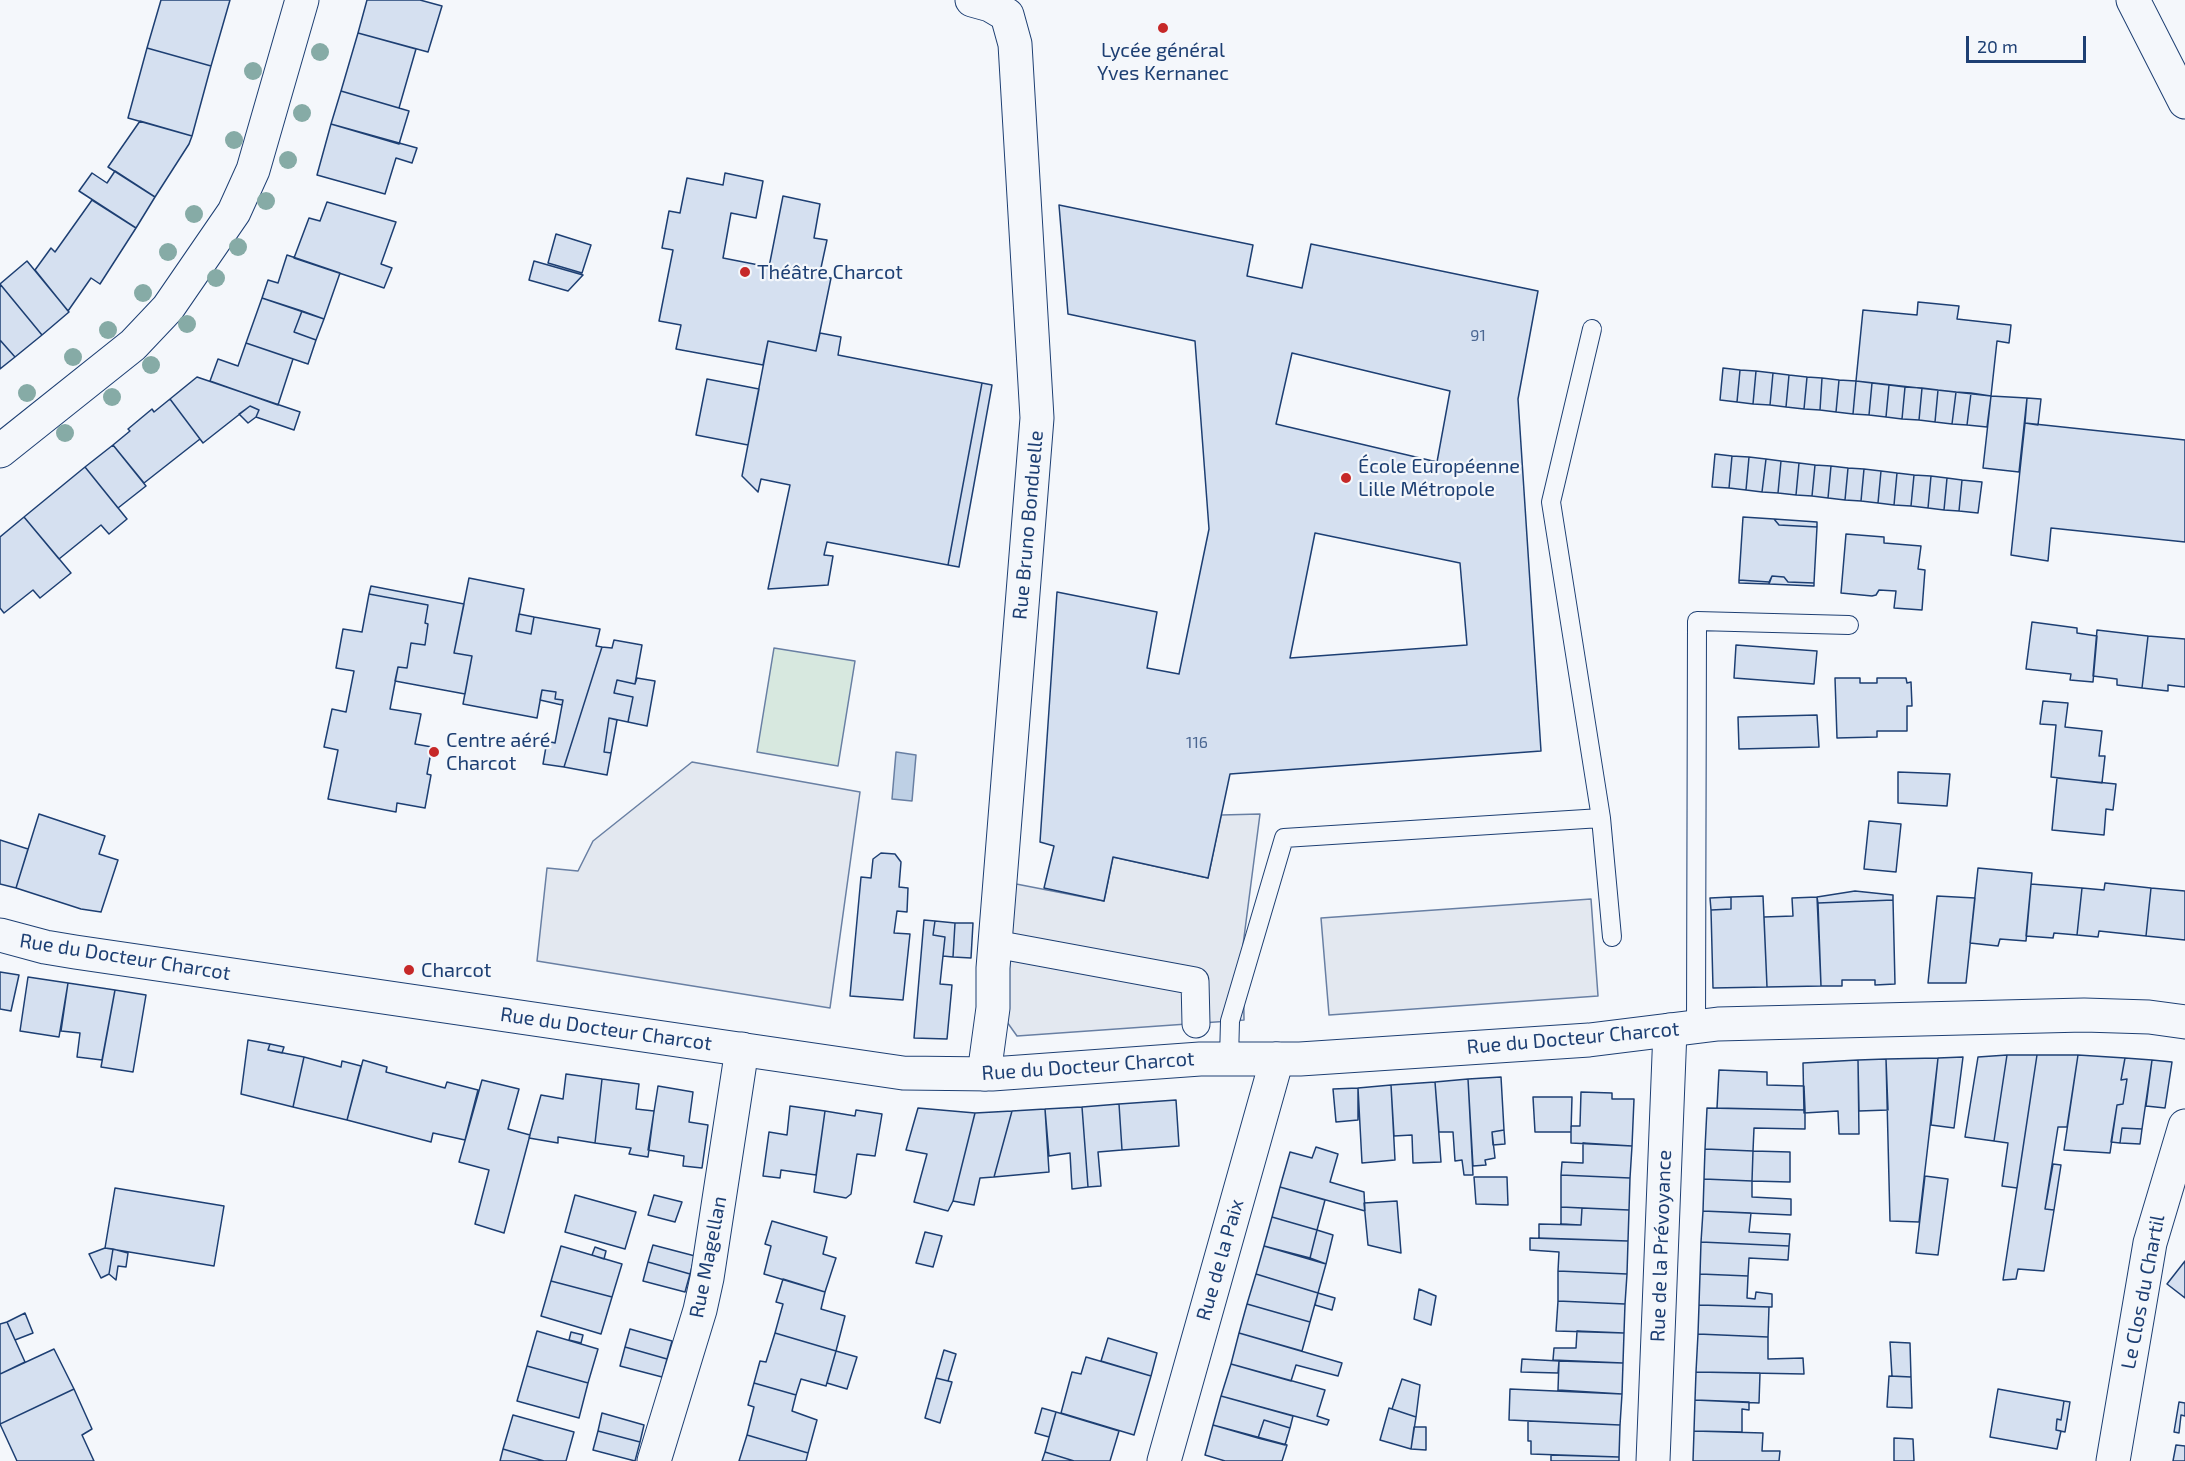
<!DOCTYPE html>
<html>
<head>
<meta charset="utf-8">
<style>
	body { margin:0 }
	#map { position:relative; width:2185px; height:1461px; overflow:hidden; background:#f4f7fb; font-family:"Exo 2",sans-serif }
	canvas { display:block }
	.scale { position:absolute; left:1966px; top:36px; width:120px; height:27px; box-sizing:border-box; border:3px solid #1d3f73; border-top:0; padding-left:8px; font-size:18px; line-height:21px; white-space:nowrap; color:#1d3f73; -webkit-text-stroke:4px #f4f7fb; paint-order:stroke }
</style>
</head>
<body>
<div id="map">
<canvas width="2185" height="1461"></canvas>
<div class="scale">20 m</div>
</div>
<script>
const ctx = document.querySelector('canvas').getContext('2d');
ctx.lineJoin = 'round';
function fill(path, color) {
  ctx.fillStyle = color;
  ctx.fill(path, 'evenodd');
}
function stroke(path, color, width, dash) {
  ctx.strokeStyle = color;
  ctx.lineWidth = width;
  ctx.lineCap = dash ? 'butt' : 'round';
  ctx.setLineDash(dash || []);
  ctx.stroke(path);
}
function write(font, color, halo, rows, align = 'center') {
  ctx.font = font + ' "Exo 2",sans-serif';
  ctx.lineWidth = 4.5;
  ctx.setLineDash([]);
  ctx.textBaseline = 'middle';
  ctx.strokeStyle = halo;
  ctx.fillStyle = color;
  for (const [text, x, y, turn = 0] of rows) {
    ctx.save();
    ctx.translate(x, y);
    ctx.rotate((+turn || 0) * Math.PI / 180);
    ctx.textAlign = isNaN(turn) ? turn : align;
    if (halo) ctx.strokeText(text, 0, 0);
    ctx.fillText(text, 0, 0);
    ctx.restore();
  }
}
const green = new Path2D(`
	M774 648 855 661 838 766 757 752Z`);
fill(green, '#d7e8df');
stroke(green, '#687fa3', 1.5);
const parking = new Path2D(`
	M692 762 860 792 830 1008 537 961 547 868 578 871 593 841Z
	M1260 814 1243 945 1244 1020 1017 1036 1007 1022 1011 883 1104 901 1113 857 1208 878 1221 815Z
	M1591 899 1598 996 1329 1015 1321 918Z`);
fill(parking, '#e3e8f0');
stroke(parking, '#687fa3', 1.5);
const water = new Path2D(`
	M896 752 916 755 912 801 892 799Z`);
fill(water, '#bed0e5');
stroke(water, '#687fa3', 1.5);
const building = new Path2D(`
	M161 0H230L211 66 147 48Z
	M367 0H420L442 6 428 52 358 33Z
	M358 33 416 49 399 108 341 91Z
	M147 48 211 66 192 136 128 118Z
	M341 91 409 111 399 144 331 124Z
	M140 121 192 136 189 144 155 197 108 167Z
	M331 124 417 148 412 163 396 158 385 194 317 175Z
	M115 171 155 197 136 228 79 191 92 173 107 183Z
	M725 173 763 181 756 218 731 213 723 258 769 267 783 196 820 204 814 238 827 240 819 277 831 278 816 351 768 341 763 365 676 349 681 325 659 321 673 250 662 248 669 211 680 213 687 178 723 185Z
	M92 200 136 228 100 284 91 278 68 311 35 270 51 248 55 252Z
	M327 202 396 222 381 264 392 268 384 288 294 258 309 218 320 221Z
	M1059 205 1253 245 1247 276 1302 288 1311 244 1538 291 1518 399 1541 751 1230 774 1208 878 1113 857 1104 901 1044 888 1054 846 1040 842 1057 592 1157 612 1147 668 1179 674 1209 529 1195 341 1068 314ZM1292 353 1450 391 1437 462 1276 424ZM1315 533 1460 563 1467 645 1290 658Z
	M556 234 591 245 582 273 548 263Z
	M287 255 340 273 324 319 262 298 268 280 278 283Z
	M27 261 69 312 42 335 0 284Z
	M534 261 583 275 568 291 529 280Z
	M0 284 42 335 15 357 0 340Z
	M262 298 302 311 294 332 316 340 308 364 246 343Z
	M1918 302 1959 306 1957 319 2011 325 2009 343 1997 341 1991 396 1856 381 1863 310 1917 315Z
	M302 311 324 319 316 340 294 332Z
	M820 333 841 337 838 355 982 383 948 565 827 542 824 555 833 556 828 585 768 589 790 485 761 479 758 492 742 476 768 341 816 351Z
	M0 340 15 357 0 369Z
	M246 343 293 359 278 405 210 381 218 359 238 366Z
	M1723 368 1740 370 1737 402 1720 400Z
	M1740 370 1756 371 1753 404 1737 402Z
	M1756 371 1773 373 1770 405 1753 404Z
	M1773 373 1789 375 1786 407 1770 405Z
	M1789 375 1807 377 1804 409 1786 407Z
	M197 377 300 412 294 430 256 417 259 410 250 406 203 443 170 399Z
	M1807 377 1822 378 1820 410 1804 409Z
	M1822 378 1839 380 1836 412 1820 410Z
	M707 379 759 389 748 445 696 435Z
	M1839 380 1856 381 1853 414 1836 412Z
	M1856 381 1872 383 1869 415 1853 414Z
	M982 383 992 385 959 567 948 565Z
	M1872 383 1889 385 1886 417 1869 415Z
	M1889 385 1905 387 1902 419 1886 417Z
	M1905 387 1922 388 1919 420 1902 419Z
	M1922 388 1938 390 1935 422 1919 420Z
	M1938 390 1956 392 1952 424 1935 422Z
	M1956 392 1971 393 1967 425 1952 424Z
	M1971 393 1991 396 1987 427 1967 425Z
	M1991 396 2027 398 2019 472 1983 468Z
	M2027 398 2041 399 2038 425 2025 423Z
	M170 399 200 439 144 483 113 445 130 431 128 429 152 409 154 412Z
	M250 406 259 410 256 417 248 423 239 414Z
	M2025 423 2185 440V542L2051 528 2048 561 2011 555Z
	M113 445 146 486 118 508 85 467Z
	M1715 454 1732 456 1729 488 1712 487Z
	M1732 456 1749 457 1746 490 1729 488Z
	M1749 457 1766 459 1762 492 1746 490Z
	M1766 459 1781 461 1778 493 1762 492Z
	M1781 461 1799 463 1796 495 1778 493Z
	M1799 463 1815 465 1812 496 1796 495Z
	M1815 465 1831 466 1828 498 1812 496Z
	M1831 466 1848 468 1845 500 1828 498Z
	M85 467 127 519 109 534 101 525 59 559 24 517Z
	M1848 468 1864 469 1861 501 1845 500Z
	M1864 469 1881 471 1878 503 1861 501Z
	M1881 471 1897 473 1894 505 1878 503Z
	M1897 473 1914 475 1911 506 1894 505Z
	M1914 475 1931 476 1928 508 1911 506Z
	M1931 476 1947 478 1944 510 1928 508Z
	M1947 478 1962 480 1959 511 1944 510Z
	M1962 480 1982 482 1978 513 1959 511Z
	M24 517 71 573 40 598 33 590 4 613 0 608V537Z
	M1743 517 1774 519 1779 525 1817 527 1814 583 1788 582 1784 577 1772 576 1769 582 1739 580Z
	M1774 519 1817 522V527L1779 525Z
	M1846 534 1884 537V543L1921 546 1918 569 1925 570 1922 610 1894 608 1896 591 1879 590 1876 595 1872 596 1841 593Z
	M1772 576 1784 577 1788 582 1814 583V586L1769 584Z
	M469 578 524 589 516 631 531 634 534 617 600 629 596 646 602 647 564 767 543 764 547 741 555 743 563 700 555 699 556 692 542 690 537 718 463 704 472 656 454 653Z
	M1739 580 1769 582V584L1739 583Z
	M371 586 464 604 454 653 472 656 465 694 395 681 398 667 407 668 411 643 425 645 428 624 425 623 428 605 369 594Z
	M369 594 428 605 425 623 428 624 425 645 411 643 407 668 398 667 390 709 421 714 415 744 432 747 427 774 431 775 425 808 397 803 396 812 328 799 338 750 324 747 332 709 346 712 354 671 336 668 343 629 362 632Z
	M519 614 534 617 531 634 516 631Z
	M2032 622 2077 628V633L2097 636 2093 682 2070 680 2071 674 2026 669Z
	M2097 630 2148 636 2142 688 2117 685V679L2093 676Z
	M2148 636 2185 639V687L2168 685V691L2142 688Z
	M614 640 642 645 635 684 617 680 614 693 633 697 628 722 609 718 604 752 611 753 607 775 564 767 602 647 612 648Z
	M1736 645 1817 651 1814 684 1734 678Z
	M637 678 655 681 647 726 628 722 633 697 614 693 617 680 635 684Z
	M1835 678H1860V683H1877V678H1906L1907 683 1911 682 1912 706H1907V731H1877V737L1837 738Z
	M542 690 556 692 555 699 563 700 562 705 540 700Z
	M2043 701 2068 703 2065 727 2102 731 2099 756H2105L2102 783 2051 777 2056 725 2040 724Z
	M1817 715 1819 747 1739 749 1738 717Z
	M609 718 617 720 611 753 604 752Z
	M1898 772 1950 774 1947 806 1898 803Z
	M2057 778 2116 784 2113 810 2106 809 2104 835 2052 830Z
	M39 814 105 836 99 854 118 860 101 912 81 909 16 888Z
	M1869 821 1901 824 1896 872 1864 869Z
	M0 840 28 849 16 888 0 884Z
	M881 853 895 854 901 862 899 887 908 888 907 912 897 911 894 933 910 934 903 1000 850 996 861 877 871 878 873 859Z
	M1978 868 2032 873 2026 941 2000 939 1998 946 1970 943Z
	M2105 883 2151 888 2146 936 2099 931 2098 937 2077 935 2082 888 2104 890Z
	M2031 884 2082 888 2077 935 2054 933 2053 938 2026 936Z
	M2151 888 2185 891V940L2146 936Z
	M1855 891 1893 895V900L1818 903 1817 897Z
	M1763 896 1767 987 1713 988 1711 910 1731 909V897Z
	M1937 896 1975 898 1966 983H1928Z
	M1731 897V909L1711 910 1710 898Z
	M1817 897 1821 986 1767 987 1764 917 1793 916 1792 898Z
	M1893 900 1895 984 1875 985V980H1842V986H1821L1818 903Z
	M924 920 935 921 933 935 945 937 940 984 952 985 947 1039 914 1038Z
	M935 921 955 923 953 957 943 956 945 937 933 935Z
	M955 923H973L971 958 953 957Z
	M0 972 19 975 11 1011 0 1009Z
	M28 977 68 983 59 1037 20 1031Z
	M68 983 115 990 102 1060 77 1057 80 1033 61 1031Z
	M115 990 146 995 133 1072 101 1067Z
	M248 1040 270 1044 268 1050 304 1057 293 1107 241 1094Z
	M270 1044 284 1047 282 1053 268 1050Z
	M2007 1055H2037L2017 1188 2002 1186 2008 1143 1994 1141Z
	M2007 1055 1994 1141 1965 1137 1978 1057Z
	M2037 1055H2078L2067 1127H2058L2045 1209 2054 1210 2044 1271 2018 1269 2016 1279 2003 1280Z
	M2078 1055 2125 1058 2121 1080 2127 1079 2123 1104 2117 1105 2110 1153 2064 1150Z
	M304 1057 341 1067 342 1061 361 1066 347 1120 293 1107Z
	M1963 1057 1954 1128 1931 1125 1938 1058Z
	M1938 1058 1919 1222 1890 1221 1886 1059Z
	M2125 1058 2152 1060 2142 1129 2122 1128 2120 1143 2111 1142 2117 1105 2123 1104 2127 1079 2121 1080Z
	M1886 1059 1888 1110 1859 1111 1858 1060Z
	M363 1060 387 1067 386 1072 445 1088 447 1082 478 1090 465 1140 433 1133 431 1142 347 1120Z
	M1858 1060 1859 1134H1839L1838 1111 1804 1113 1803 1063Z
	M2152 1060 2172 1062 2165 1108 2146 1106Z
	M1719 1070 1767 1072V1085L1804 1086 1805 1110 1717 1108Z
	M566 1074 602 1079 595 1143 558 1137V1143L529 1138 541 1095 563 1099Z
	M1501 1077 1504 1130 1492 1132 1495 1158 1485 1160 1486 1165 1473 1166 1468 1079Z
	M602 1079 639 1084 636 1109 654 1111 648 1157 629 1154 631 1148 595 1143Z
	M1468 1079 1473 1175H1464L1462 1160 1455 1161 1453 1132H1439L1435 1082Z
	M482 1080 519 1089 508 1129 530 1135 504 1233 475 1224 489 1170 459 1162Z
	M1435 1082 1441 1162 1413 1163 1412 1135 1394 1136 1391 1085Z
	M1391 1085 1395 1160 1362 1163 1358 1088Z
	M658 1086 693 1092 689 1122 708 1125 702 1168 683 1166 684 1156 648 1150Z
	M1358 1088V1120L1336 1122 1333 1089Z
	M1581 1092 1612 1093V1099H1634L1632 1146 1571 1143V1126H1580Z
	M1533 1097H1572L1571 1132H1535Z
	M1176 1100 1179 1146 1122 1150 1119 1104Z
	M1119 1104 1122 1150 1098 1152 1101 1186 1088 1187 1082 1107Z
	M790 1106 825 1111 816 1175 781 1170 780 1178 763 1176 769 1132 787 1135Z
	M1082 1107 1088 1187 1072 1189 1070 1153 1049 1156 1045 1109Z
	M918 1108 975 1113 953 1201 948 1211 914 1202 927 1154 906 1150Z
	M1707 1108 1805 1110V1129L1754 1128 1753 1151 1705 1149Z
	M1045 1109 1049 1172 994 1177 1012 1111Z
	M856 1110 882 1114 875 1156 857 1154 851 1194 846 1198 814 1192 825 1111 855 1116Z
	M1012 1111 994 1177 980 1178 974 1205 953 1201 975 1113Z
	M2122 1128 2142 1129 2140 1144 2120 1143Z
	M1504 1130 1505 1144 1493 1145 1492 1132Z
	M1583 1143 1632 1146 1630 1178 1561 1175 1562 1162 1583 1163Z
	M1316 1147 1338 1154 1330 1182 1364 1192 1365 1211 1280 1187 1290 1152 1312 1158Z
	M1705 1149 1753 1151 1752 1181 1704 1179Z
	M1753 1151 1790 1152V1182L1752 1181Z
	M2053 1164 2061 1165 2054 1210 2045 1209Z
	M1561 1175 1630 1178 1629 1210 1561 1207Z
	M1925 1176 1948 1179 1938 1255 1916 1253Z
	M1474 1177H1507L1508 1205 1476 1204Z
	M1704 1179 1752 1181V1197L1791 1199V1215L1703 1211Z
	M1280 1187 1325 1200 1317 1230 1272 1217Z
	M115 1188 224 1206 214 1266 105 1248Z
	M575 1195 636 1212 625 1249 565 1232Z
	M654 1195 682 1202 675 1222 648 1215Z
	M1397 1201 1401 1253 1368 1245 1364 1203Z
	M1561 1207 1582 1208 1581 1225 1561 1224Z
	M1582 1208 1629 1210 1628 1241 1539 1238V1224L1581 1225Z
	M1703 1211 1751 1213 1749 1232 1790 1234 1789 1246 1701 1242Z
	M1272 1217 1317 1230 1310 1258 1264 1246Z
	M772 1221 827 1237 823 1254 836 1258 825 1292 764 1274 771 1246 765 1244Z
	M1317 1230 1333 1235 1326 1264 1310 1258Z
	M925 1232 942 1236 933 1267 916 1263Z
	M1530 1238 1628 1241 1627 1274 1558 1271 1559 1252 1530 1250Z
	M1701 1242 1789 1246 1788 1260 1749 1258 1748 1276 1700 1274Z
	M653 1245 695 1256 690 1274 648 1262Z
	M561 1246 622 1264 612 1297 551 1281Z
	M1264 1246 1326 1264 1318 1293 1256 1274Z
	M595 1247 606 1251 604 1259 592 1255Z
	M105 1248 113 1249 109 1274 101 1278 89 1254Z
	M113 1249 128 1253 126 1267 118 1266 116 1280 109 1274Z
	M2185 1261V1298L2167 1284Z
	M648 1262 690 1274 685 1292 643 1281Z
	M1558 1271 1627 1274 1625 1304 1558 1301Z
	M1256 1274 1318 1293 1310 1322 1247 1304Z
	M1700 1274 1748 1276 1747 1298 1755 1299 1756 1292 1772 1294V1307L1699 1305Z
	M783 1279 825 1292 821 1309 845 1316 836 1351 775 1333 783 1304 776 1302Z
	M551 1281 612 1297 601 1334 541 1316Z
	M1419 1289 1436 1296 1431 1325 1414 1319Z
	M1318 1293 1335 1298 1332 1310 1315 1305Z
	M1558 1301 1625 1304 1624 1333 1556 1331Z
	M1247 1304 1310 1322 1302 1351 1239 1333Z
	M1699 1305 1769 1307 1768 1337 1698 1334Z
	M25 1313 33 1333 15 1340 7 1322Z
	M7 1322 25 1362 0 1374V1324Z
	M630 1329 672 1341 667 1359 625 1347Z
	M537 1331 598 1349 588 1383 527 1366Z
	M1577 1331 1624 1333 1623 1363 1553 1360 1554 1348H1576Z
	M571 1332 583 1335 581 1343 569 1340Z
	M775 1333 836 1351 826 1386 801 1379 796 1395 754 1383 760 1361 766 1362Z
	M1239 1333 1342 1363 1338 1376 1296 1365 1291 1381 1231 1364Z
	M1698 1334 1768 1337V1359L1803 1358 1804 1374 1696 1372Z
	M1108 1338 1157 1353 1151 1376 1101 1361Z
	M1890 1342 1910 1343 1911 1377 1892 1376Z
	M625 1347 667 1359 662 1377 620 1366Z
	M54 1349 74 1389 0 1424V1374Z
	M944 1350 956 1354 948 1381 936 1378Z
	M836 1351 857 1357 847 1389 827 1383Z
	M1086 1357 1151 1376 1134 1435 1061 1413 1072 1372 1081 1374Z
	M1522 1359 1559 1361 1558 1373 1521 1372Z
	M1559 1361 1623 1363 1622 1394 1558 1390Z
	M1231 1364 1325 1390 1317 1416 1329 1420 1327 1425 1221 1396Z
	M527 1366 588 1383 579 1418 517 1401Z
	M1696 1372 1760 1373 1759 1403 1695 1400Z
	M1889 1376 1911 1377 1912 1408 1887 1407Z
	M936 1378 952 1382 940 1423 925 1418Z
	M1402 1379 1420 1385 1416 1417 1392 1409Z
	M754 1383 796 1395 792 1411 817 1420 808 1453 747 1435 754 1407 748 1405Z
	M74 1389 92 1429 82 1435 94 1461H17L0 1424Z
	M1510 1389 1622 1394 1620 1425 1509 1420Z
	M1998 1389 2064 1401 2061 1420 2057 1419 2056 1430 2061 1431 2057 1449 1990 1437Z
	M1221 1396 1293 1416 1290 1428 1264 1420 1258 1438 1213 1425Z
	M1695 1400 1749 1402V1410L1742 1409V1432L1694 1431Z
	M2064 1401 2070 1402 2065 1432 2056 1430 2057 1419 2061 1420Z
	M2179 1402 2185 1403V1416L2181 1415 2179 1433 2174 1432Z
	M1042 1408 1056 1412 1049 1437 1035 1433Z
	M1389 1408 1416 1417 1411 1449 1380 1440Z
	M1056 1412 1119 1431 1110 1461H1074L1045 1452Z
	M602 1413 644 1425 640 1442 598 1431Z
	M513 1415 574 1432 566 1461H544L503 1449Z
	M1264 1420 1290 1428 1285 1445 1258 1438Z
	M1528 1421 1620 1425 1619 1457 1531 1454V1441H1528Z
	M1213 1425 1287 1445 1282 1461H1225L1205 1455Z
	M1414 1427H1426V1450L1411 1449Z
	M598 1431 640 1442 635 1461 593 1450Z
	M1694 1431 1763 1433 1762 1451H1780L1779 1461H1693Z
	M747 1435 808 1453 806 1461H739Z
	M1894 1438 1913 1439 1914 1461H1894Z
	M2176 1445 2185 1446V1461H2173Z
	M503 1449 544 1461H500Z
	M1045 1452 1074 1461H1042Z
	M1551 1455 1619 1457V1461H1551Z`);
fill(building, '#d5e0f0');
stroke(building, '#1d3f73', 1.5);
const service = new Path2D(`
	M1592 329 1551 502 1601 818
	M1696 1026 1697 621 1849 625
	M1229 1059 1230 1021 1284 838 1601 818 1612 937`);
const pedestrian = new Path2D(`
	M995 944 1195 981 1196 1024`);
const minor = new Path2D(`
	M972 0 990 5 1007 15 1015 44 1037 418 993 968V1008L984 1074
	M2133 0 2185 102
	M0 451 133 345 168 308 234 212 253 170 302 0
	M654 1461 700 1310 707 1278 742 1049
	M1164 1461 1277 1059
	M1653 1461 1670 1030
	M2113 1461 2150 1243 2185 1126`);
const tertiary = new Path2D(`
	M0 935 45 947 75 952 903 1073 992 1074 1200 1059H1300L1589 1040 1718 1024 2084 1015 2149 1017 2185 1022`);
stroke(service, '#1d3f73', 20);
stroke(pedestrian, '#1d3f73', 29);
stroke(minor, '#1d3f73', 35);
stroke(tertiary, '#1d3f73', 35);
stroke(service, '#f4f7fb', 18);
stroke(pedestrian, '#f4f7fb', 27);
stroke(minor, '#f4f7fb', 33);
stroke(tertiary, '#f4f7fb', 33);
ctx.fillStyle = '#86aba6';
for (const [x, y] of [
	[320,52],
	[253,71],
	[302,113],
	[234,140],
	[288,160],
	[266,201],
	[194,214],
	[238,247],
	[168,252],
	[216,278],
	[143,293],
	[187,324],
	[108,330],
	[73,357],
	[151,365],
	[27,393],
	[112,397],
	[65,433]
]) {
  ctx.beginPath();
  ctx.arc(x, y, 9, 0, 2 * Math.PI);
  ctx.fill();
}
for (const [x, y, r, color] of [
	[1163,28,6,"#c62828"],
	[745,272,6,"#c62828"],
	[1346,478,6,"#c62828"],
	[434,752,6,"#c62828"],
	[409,970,6,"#c62828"]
]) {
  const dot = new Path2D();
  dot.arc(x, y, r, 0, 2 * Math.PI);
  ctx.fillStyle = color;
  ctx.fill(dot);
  stroke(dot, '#f4f7fb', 2);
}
write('16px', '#4b6792', null, [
	["91",1478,336],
	["116",1197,743]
]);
write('20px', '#1d3f73', '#f4f7fb', [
	["Lycée général",1163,50,"center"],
	["Yves Kernanec",1163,73,"center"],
	["Théâtre Charcot",757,272],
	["École Européenne",1358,466],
	["Lille Métropole",1358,489],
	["Centre aéré",446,740],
	["Charcot",446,763],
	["Charcot",421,970]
], 'left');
write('20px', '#1d3f73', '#f4f7fb', [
	["Rue Bruno Bonduelle",1028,525,-85],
	["Rue du Docteur Charcot",125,957,9],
	["Rue du Docteur Charcot",606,1029,8],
	["Rue du Docteur Charcot",1573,1038,-5],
	["Rue du Docteur Charcot",1088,1066,-4],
	["Rue de la Prévoyance",1661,1246,-88],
	["Rue Magellan",708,1257,-79],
	["Rue de la Paix",1220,1260,-74],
	["Le Clos du Chartil",2143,1292,-79]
]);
</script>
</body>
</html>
